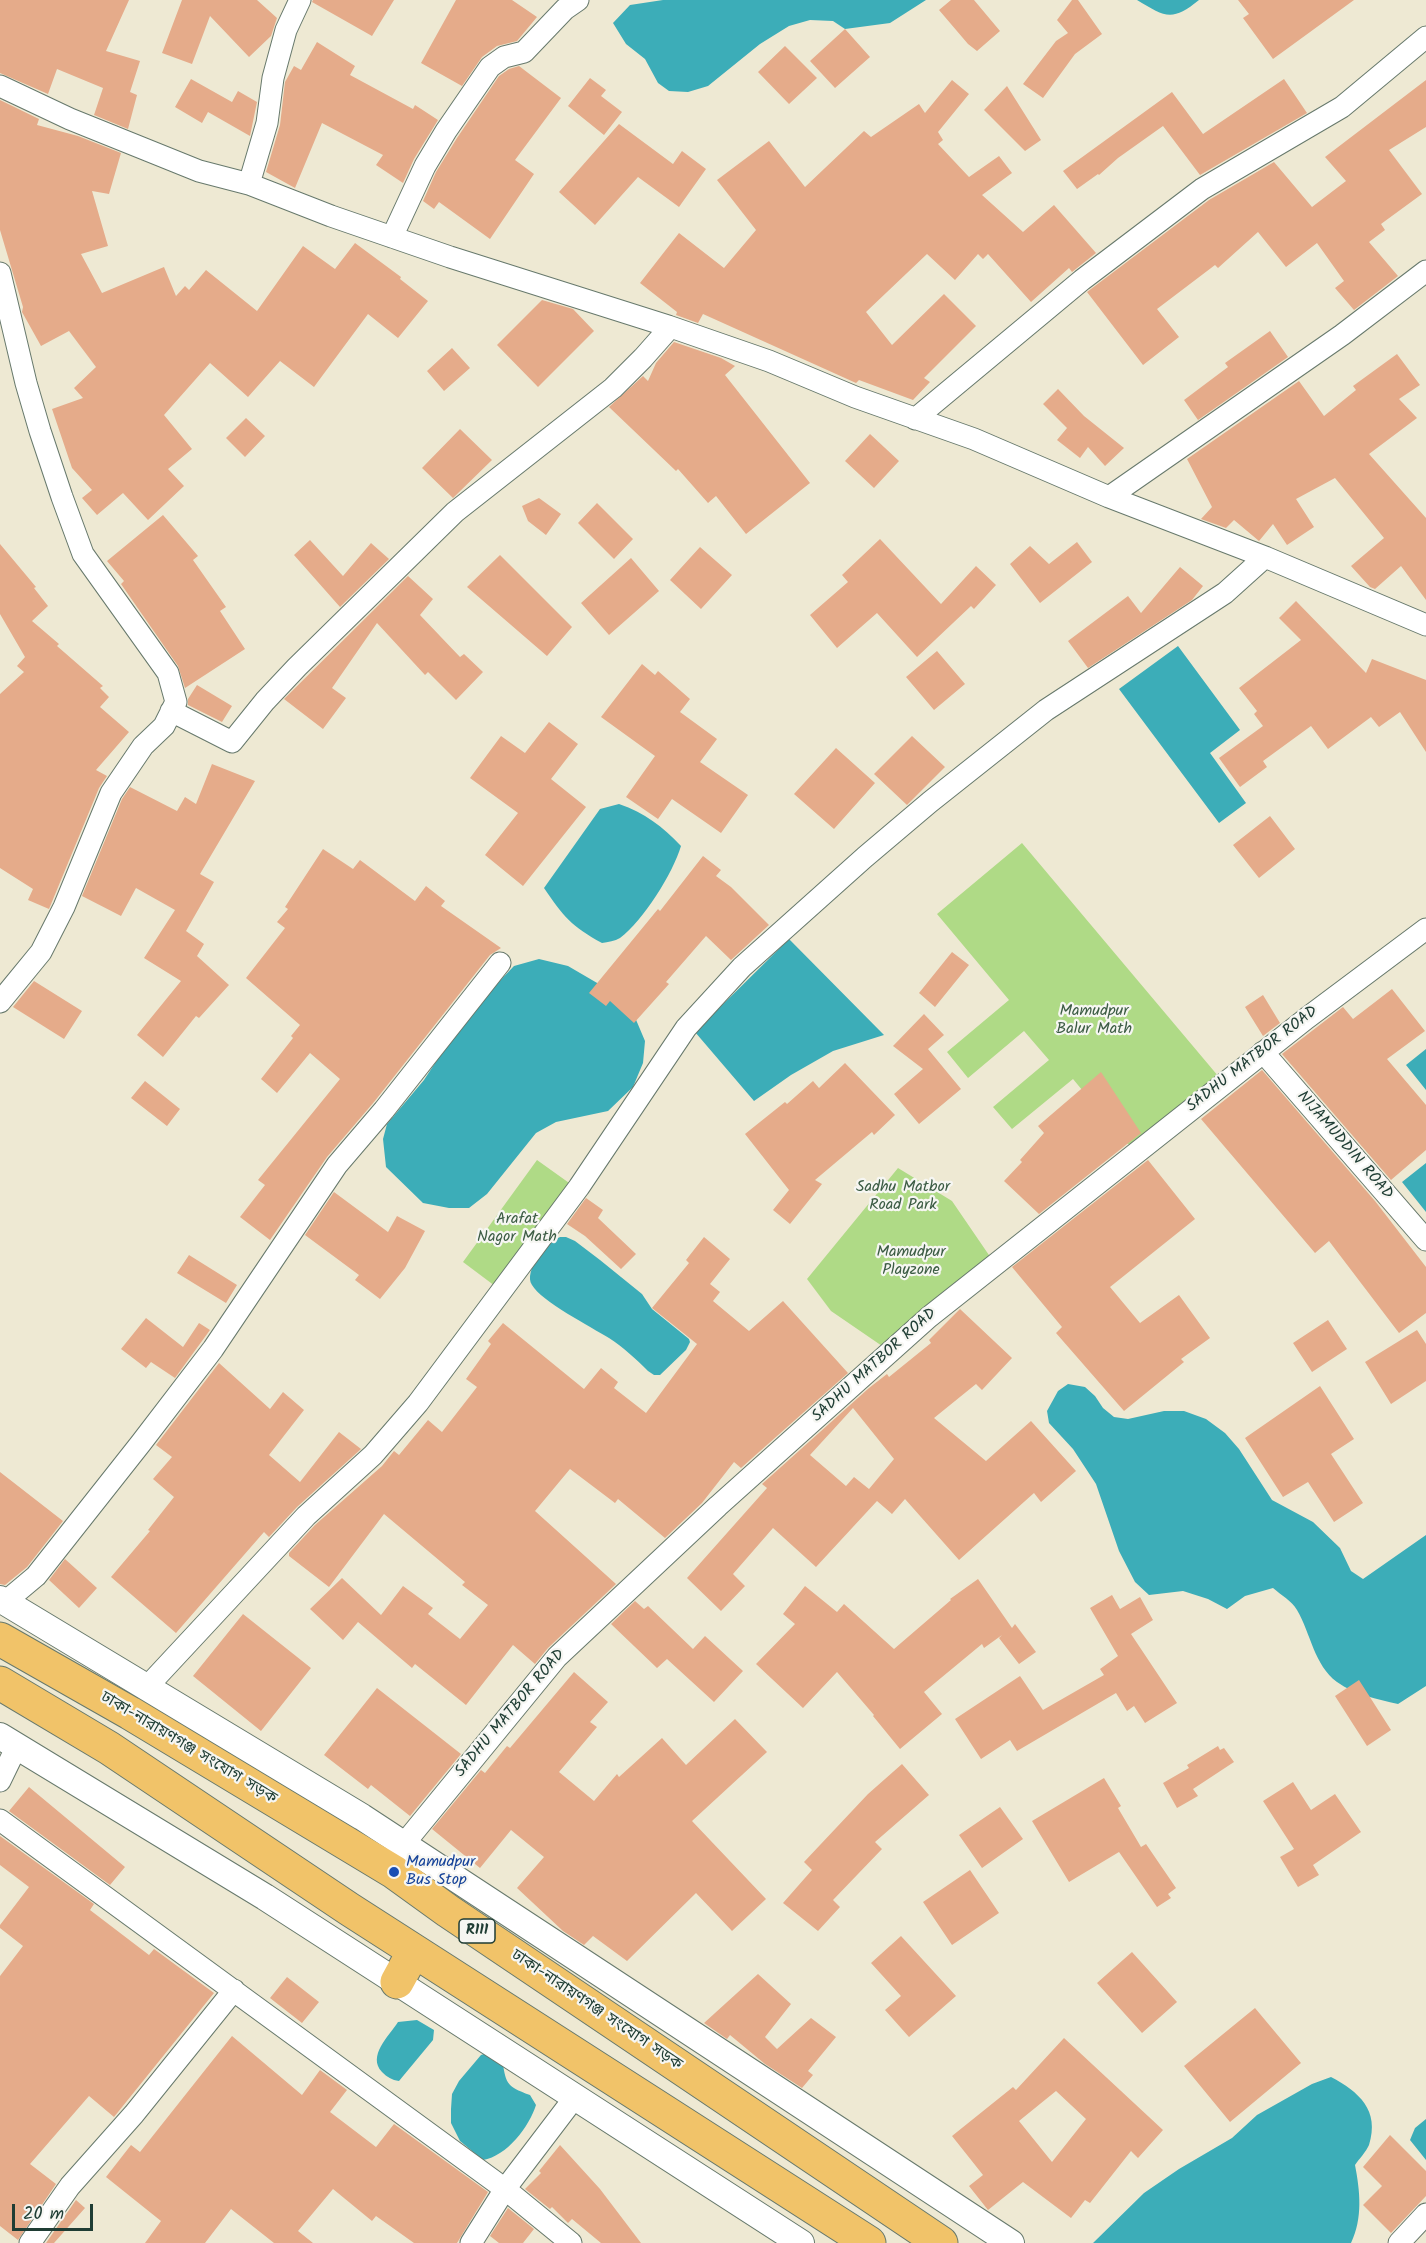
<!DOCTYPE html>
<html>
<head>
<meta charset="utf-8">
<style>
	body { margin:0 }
	#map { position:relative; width:1426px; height:2243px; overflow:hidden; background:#eee9d3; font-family:Kalam,sans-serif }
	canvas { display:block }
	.scale { position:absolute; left:12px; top:2204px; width:81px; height:27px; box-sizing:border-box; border:3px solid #1f3d34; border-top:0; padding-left:8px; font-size:18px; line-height:21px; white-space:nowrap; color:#1f3d34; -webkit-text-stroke:4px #f6f6f2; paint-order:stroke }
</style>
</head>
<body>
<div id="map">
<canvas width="1426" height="2243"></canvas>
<div class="scale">20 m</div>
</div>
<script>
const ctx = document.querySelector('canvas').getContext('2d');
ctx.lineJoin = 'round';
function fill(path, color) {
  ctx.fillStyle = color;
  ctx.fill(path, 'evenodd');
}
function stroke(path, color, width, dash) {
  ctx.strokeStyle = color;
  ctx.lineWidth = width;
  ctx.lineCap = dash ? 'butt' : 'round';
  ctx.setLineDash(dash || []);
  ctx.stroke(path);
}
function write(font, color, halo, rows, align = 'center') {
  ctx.font = font + ' Kalam,"Noto Sans Bengali",sans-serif';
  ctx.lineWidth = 4.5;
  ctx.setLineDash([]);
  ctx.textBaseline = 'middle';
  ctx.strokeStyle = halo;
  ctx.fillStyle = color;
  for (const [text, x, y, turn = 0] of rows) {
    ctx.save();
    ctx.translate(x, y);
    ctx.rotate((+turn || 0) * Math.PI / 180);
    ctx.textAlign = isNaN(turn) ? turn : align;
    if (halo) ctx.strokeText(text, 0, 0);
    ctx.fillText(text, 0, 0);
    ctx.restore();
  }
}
fill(new Path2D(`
	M1022 843 1224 1083 1138 1149 1126 1143 1073 1079 1012 1129 993 1107 1049 1060 1024 1031 968 1078 947 1052 1009 1000 937 914Z
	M537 1160 572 1185 495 1286 463 1262Z
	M898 1168 952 1201 993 1261 885 1348 831 1311 807 1279Z`), '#afda86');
fill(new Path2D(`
	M663 0H926L890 23 845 29 833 21 810 20 789 26 760 44 708 86 688 92 669 91 658 83 645 59 626 44 613 23 630 5Z
	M1137 0H1199C1172 22 1165 17 1137 0Z
	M1178 646 1240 730 1210 753 1246 803 1219 823 1119 689Z
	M619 804C645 813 662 826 681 846 673 873 643 921 620 938 615 941 608 942 602 943 571 926 564 917 544 888L600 809Z
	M789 939 884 1035 833 1051 791 1075 754 1101 695 1032Z
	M539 959 568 966 604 987 634 1015 645 1041 643 1063 633 1087 608 1111 556 1122 536 1133 487 1194 469 1208H449L423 1203 386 1167 383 1139 387 1124 424 1080 441 1054 491 990 514 966Z
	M1426 1049V1090L1406 1065Z
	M1426 1163V1212L1402 1182Z
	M560 1237H566L575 1241 600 1260 642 1294 652 1309 689 1339 690 1342 686 1350 660 1375H654L648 1371C636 1359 623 1347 609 1338 591 1327 541 1301 532 1285 523 1271 547 1243 560 1237Z
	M1068 1384 1085 1387 1095 1396 1103 1408 1114 1417 1128 1419 1164 1411H1184L1206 1419 1225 1433 1239 1449 1272 1500 1313 1522 1340 1548 1351 1571 1363 1579 1426 1535V1686L1398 1704C1377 1699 1355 1695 1337 1682 1314 1665 1311 1634 1297 1610 1292 1601 1281 1595 1273 1588L1245 1596 1227 1609 1208 1599 1183 1591 1149 1595 1135 1582 1119 1551 1096 1484 1073 1449 1049 1423 1047 1411 1058 1391Z
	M417 2020 434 2030 433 2040 399 2081C392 2080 387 2077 382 2072 367 2056 389 2036 398 2022Z
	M490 2052 502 2058C506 2083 505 2086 530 2095L536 2105C529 2127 507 2156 483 2160L460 2141 451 2123V2109L452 2094 459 2081 481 2055Z
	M1331 2077C1359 2092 1380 2110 1369 2145 1366 2152 1359 2159 1355 2165 1360 2191 1363 2218 1351 2243H1093L1144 2193 1179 2169 1232 2138 1257 2115 1312 2084Z
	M1426 2119V2160L1410 2140 1415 2128Z`), '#3cadb8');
fill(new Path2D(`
	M0 0H129L106 51 140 61 130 92 137 95 128 129 94 115 103 88 57 69 48 94 0 73Z
	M182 0H257L277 18 271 36 249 57 210 16 192 64 162 53Z
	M313 0H394L372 36 312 2Z
	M456 0H512L537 17 517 41 497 46 482 57 462 86 421 63Z
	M951 0H974L1000 31 977 51 968 44 939 10Z
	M1072 0H1078L1102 34 1075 54 1043 98 1023 84 1056 41 1068 33 1057 20Z
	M1238 0H1354L1273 59 1243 18 1249 14Z
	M845 29 870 57 835 88 810 61Z
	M317 42 355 66 350 75 413 109 415 105 438 120 414 159 403 183 376 165 383 155 322 123 295 188 266 172 280 125 285 82 294 66 301 70Z
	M785 46 817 78 789 104 758 72Z
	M519 66 561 98 515 160 534 174 490 239 439 202 434 209 423 201 436 172 457 138 499 76 509 69Z
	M590 78 606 90 601 96 622 112 604 135 568 106Z
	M191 79 232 102 238 91 257 102 250 136 208 112 202 123 175 107Z
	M1284 79 1307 113 1200 175 1163 126 1118 158 1099 175 1098 174 1077 189 1063 171 1172 92 1203 134Z
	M952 80 969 94 938 132 943 140 938 144 969 177 999 156 1012 173 982 195 1023 232 1054 205 1096 253 1072 272 1069 268 1031 302 988 254 983 259 978 254 955 280 927 254 866 312 892 345 944 294 976 326 924 378 930 382 913 400 859 380 856 383 703 314 698 323 676 315 677 312 640 283 679 233 724 268 756 230 717 180 769 141 805 187 864 131 871 137 919 104 925 113Z
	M1426 80V127L1389 150 1422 194 1381 224 1385 230 1369 242 1398 276 1354 310 1335 288 1344 281 1317 243 1286 267 1258 232 1218 268 1215 265 1157 309 1179 337 1143 365 1087 292 1209 200 1274 162 1312 207 1346 181 1325 157Z
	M1007 86 1041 140 1025 151 984 110Z
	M0 100 39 119 37 125 78 136 121 153 109 194 92 191 108 246 81 254 102 293 164 267 176 296 185 286 189 290 206 270 257 311 303 246 335 269 355 243 401 277 400 279 428 301 398 338 368 314 314 387 280 361 248 397 210 363 164 415 192 449 168 469 184 486 148 520 123 493 97 515 82 498 92 490 72 468 52 409 83 398 74 388 96 367 69 331 41 346 22 312 23 307 0 230Z
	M619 124 673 164 682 151 706 169 679 207 638 177 595 225 559 192Z
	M542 300 573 309 594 331 538 387 497 345Z
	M1270 331 1288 357 1198 420 1184 400 1228 367 1225 363Z
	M674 342 721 358 735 366 725 375 810 483 746 534 716 496 708 503 678 469 676 471 609 407 643 376 648 381 656 363Z
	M452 348 470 368 444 391 427 371Z
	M1397 354 1420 385 1399 399 1417 418 1369 454 1426 518V600L1401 566 1375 589 1370 587 1351 566 1384 538 1335 478 1296 499 1314 527 1287 545 1273 524 1259 541 1234 520 1226 528 1201 519 1212 507 1187 459 1299 381 1324 416 1356 390 1353 386Z
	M1058 389 1084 416 1124 448 1105 466 1088 447 1080 458 1057 440 1067 428 1043 404Z
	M246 418 265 436 245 457 226 438Z
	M460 429 492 460 453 498 422 468Z
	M870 434 899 461 874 488 845 461Z
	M539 498 561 514 546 535 528 521 522 506Z
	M597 503 633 539 614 559 578 523Z
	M163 515 198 556 193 560 226 607 220 611 245 649 185 688 178 666 121 584 124 581 107 561Z
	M880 539 941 604 976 566 996 585 974 609 971 606 917 657 877 613 837 648 810 615 848 582 842 575Z
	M310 540 343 576 371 543 389 559 340 607 294 555Z
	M1077 542 1092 562 1040 603 1010 564 1030 546 1049 564Z
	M0 544 36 587 34 588 48 606 32 621 59 644 57 646 103 686 100 688 109 697 100 707 129 732 96 770 107 776 99 788 49 909 28 900 33 889 0 868V694L24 672 17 666 25 657 0 614Z
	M700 547 732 575 701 609 670 580Z
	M500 555 572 627 547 656 467 587Z
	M631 558 659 591 609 635 581 603Z
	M1180 567 1203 586 1192 600 1088 668 1068 641 1128 596 1141 613Z
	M408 576 433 599 420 615 460 657 464 654 483 672 456 700 428 672 425 675 377 623 332 688 346 698 323 729 284 699Z
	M1296 601 1366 673 1372 659 1426 680V752L1400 712 1379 727 1371 717 1328 749 1311 726 1263 761 1267 767 1240 787 1219 758 1263 726 1254 714 1257 711 1239 688 1301 640 1279 618Z
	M937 651 965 684 934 710 906 677Z
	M642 664 655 675 658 671 690 699 680 712 717 739 700 762 748 795 721 833 672 799 658 819 626 797 655 756 601 717Z
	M197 685 232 706 222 722 188 705V699Z
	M549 722 578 744 551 779 586 807 523 886 485 855 518 813 470 778 501 736 525 753Z
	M912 736 945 767 907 805 874 774Z
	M836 748 875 783 834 829 794 794Z
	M212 764 255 781 200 874 214 882 186 931 204 944 197 956 229 985 199 1018 196 1016 163 1057 137 1035 181 981 144 958 175 910 136 888 121 916 82 896 122 799 130 787 177 811 185 797 196 804Z
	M1270 816 1295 849 1259 878 1233 845Z
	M323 849 353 869 360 860 415 901 426 886 445 901 441 906 501 948 490 955 374 1102 327 1157 270 1240 240 1217 265 1185 258 1180 340 1079 310 1053 277 1093 261 1079 293 1038 291 1036 300 1025 246 978 285 928 277 922 288 909 285 907Z
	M703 856 721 870 716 876 731 887 769 925 731 960 706 936 666 982 669 984 634 1023 610 1001 606 1006 589 993 658 909 660 911Z
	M952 952 969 965 935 1007 919 993Z
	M34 981 82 1011 64 1039 13 1007Z
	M1392 989 1425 1031 1387 1059 1426 1105V1150L1391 1180 1282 1054 1343 1007 1353 1019Z
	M1263 995 1280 1023 1263 1036 1245 1007Z
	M924 1014 944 1035 928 1049 961 1089 919 1124 894 1094 923 1069 893 1046Z
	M845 1063 895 1115 874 1135 872 1132 815 1180 822 1184 790 1224 773 1210 789 1190 745 1134 785 1102 787 1104 813 1081 819 1088Z
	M1262 1070 1375 1201 1426 1267V1313L1399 1333 1329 1241 1315 1253 1201 1119Z
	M1101 1072 1141 1133 1039 1214 1004 1181 1022 1162 1020 1160 1044 1133 1038 1126Z
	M145 1081 180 1109 167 1126 131 1098Z
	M1148 1160 1195 1219 1110 1287 1140 1323 1179 1295 1210 1338 1181 1359 1184 1362 1124 1411 1056 1333 1062 1327 1012 1267Z
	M334 1192 388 1232 397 1216 425 1231 405 1268 380 1299 355 1280 359 1275 305 1235Z
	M586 1198 603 1210 598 1218 636 1254 621 1269 585 1236 567 1224Z
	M704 1237 730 1259 710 1284 720 1292 713 1301 749 1331 783 1301 848 1373 741 1468 734 1462 702 1503 665 1538 618 1499 615 1503 570 1469 535 1511 616 1584 548 1648 535 1664 513 1645 466 1705 415 1664 412 1668 358 1622 343 1640 310 1609 342 1578 381 1615 403 1586 433 1608 428 1614 460 1639 488 1605 462 1585 465 1582 384 1514 329 1587 289 1556V1553L315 1525 382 1466 394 1451 399 1455 428 1420 442 1432 477 1387 466 1379 491 1344 488 1341 503 1323 584 1389 601 1368 618 1382 614 1388 646 1413 697 1344 652 1308 689 1263 686 1260Z
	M189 1255 237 1285 226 1303 177 1273Z
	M960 1309 1012 1358 982 1390 976 1384 934 1418 986 1461 1031 1421 1076 1471 1041 1502 1034 1493 959 1560 905 1499 892 1514 877 1501 816 1567 773 1528 733 1574 745 1586 721 1611 687 1578 767 1488 762 1484 869 1388 887 1374 889 1377 931 1343 929 1340ZM853 1408 894 1459 869 1489 854 1477 846 1486 810 1455Z
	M146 1318 183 1347 199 1323 210 1330 175 1378 151 1362 146 1368 121 1349Z
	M1328 1320 1347 1349 1312 1372 1293 1343Z
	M1417 1330 1426 1344V1381L1391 1404 1365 1362Z
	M219 1363 270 1409 283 1392 304 1410 269 1455 300 1482 339 1432 361 1449 297 1507 269 1537 264 1532 176 1633 111 1577 150 1531 148 1530 174 1497 153 1479 172 1457 156 1445Z
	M1320 1386 1354 1439 1331 1454 1363 1503 1334 1522 1308 1482 1283 1497 1245 1438Z
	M0 1472 63 1521 27 1567 5 1585 0 1584Z
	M65 1559 97 1588 79 1608 49 1580Z
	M978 1579 1012 1628 1015 1624 1036 1652 1019 1664 999 1638 1002 1635 984 1648 982 1644 924 1692 942 1714 900 1749 873 1716 874 1715 837 1672 803 1708 756 1664 795 1624 783 1614 805 1586 837 1612 844 1604 894 1649 951 1600 950 1599Z
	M1112 1595 1120 1609 1140 1597 1153 1620 1131 1634 1177 1703 1145 1723 1134 1706 1127 1711 1116 1693 1017 1751 1010 1740 981 1759 955 1719 1020 1676 1043 1710 1104 1675 1100 1669 1118 1656 1090 1608Z
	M635 1601 644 1609 648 1606 693 1649 705 1636 743 1671 714 1702 667 1659 657 1668 611 1624Z
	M243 1614 311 1668 261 1731 193 1676Z
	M574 1672 608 1702 590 1722 597 1727 559 1772 594 1801 617 1774 619 1777 662 1738 686 1765 735 1719 767 1752 692 1821 766 1899 732 1931 696 1893 627 1961 593 1936 584 1945 563 1931 517 1888 544 1857 511 1830 480 1868 432 1829 481 1770 485 1773 507 1746 510 1748Z
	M1359 1680 1391 1730 1367 1746 1335 1696Z
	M377 1688 461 1754 410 1816 371 1785 368 1789 324 1755Z
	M1218 1746 1220 1750 1224 1748 1234 1762 1193 1789 1198 1796 1177 1808 1163 1783 1189 1768 1187 1765Z
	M902 1764 929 1795 875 1842 882 1849 833 1900 840 1907 818 1931 783 1903 812 1870 804 1862 868 1794Z
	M1104 1778 1121 1806 1118 1808 1141 1847 1146 1844 1176 1888 1168 1894 1171 1898 1157 1907 1119 1852 1069 1882 1032 1821Z
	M1293 1782 1311 1810 1335 1794 1361 1832 1313 1865 1319 1875 1298 1887 1280 1857 1294 1849 1263 1801Z
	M29 1787 125 1867 110 1885 9 1811Z
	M1000 1807 1023 1839 982 1868 959 1835Z
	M0 1836 94 1904 90 1910 149 1955 154 1949 214 1993 114 2117 89 2096 30 2164 56 2184 18 2240 0 2226V1976L23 1946 0 1928V1925L29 1887 0 1865Z
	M970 1870 999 1913 952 1945 923 1902Z
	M901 1936 956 1996 909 2037 885 2010 901 1996 871 1963Z
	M1132 1952 1177 2002 1142 2033 1097 1983Z
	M758 1974 791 2004 765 2037 777 2049 811 2018 836 2037 808 2071 813 2075 802 2088 765 2064 730 2035 727 2039 704 2023Z
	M287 1977 319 2002 302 2023 270 1998Z
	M1255 2008 1301 2063 1230 2122 1184 2066Z
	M232 2036 302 2095 320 2070 347 2090 330 2112 376 2147 394 2124 488 2192 457 2243H414L376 2216 372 2221 333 2189 298 2231 313 2243H274L231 2209 205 2243H145L161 2221 106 2177 131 2145 140 2152Z
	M1064 2038 1163 2130 1138 2158 1131 2151 1090 2203 1085 2200 1071 2218 1023 2182 988 2210 969 2186 983 2175 952 2136 1013 2087 1016 2090ZM1056 2091 1086 2119 1052 2162 1019 2121Z
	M1390 2135 1426 2171V2196L1391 2233 1363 2205 1382 2186 1363 2167Z
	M560 2145 600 2189 641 2243H601L572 2219 568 2223 552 2207 550 2209 525 2189 541 2173 539 2171Z
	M76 2200 85 2208 54 2243H46Z
	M508 2208 534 2229 523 2243H499L490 2236Z`), '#e5ab8a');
const minor = new Path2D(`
	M0 86 70 119 199 171 249 184 331 216 450 257 668 326 769 361 855 397 974 439 1109 497 1265 557 1426 625
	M249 184 267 123 273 78 286 30 300 0
	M392 237 425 166 446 131 490 67 504 57 524 52 565 9 578 0
	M0 273 26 383 40 431 62 497 83 554 168 673 176 702 164 726 143 746 111 793 64 907 41 952 0 1002
	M915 419 1082 280 1202 189 1342 107 1426 37
	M1109 497 1342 335 1426 271
	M171 711 232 742 265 701 297 667 455 512 613 388 643 358 666 332 668 326
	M1263 1052 1426 1240
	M5 1602 36 1576 141 1443 213 1349 337 1165 384 1110 500 963
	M146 1688 306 1516 373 1455 418 1403 579 1187 686 1028 742 967 865 857 930 802 1046 710 1225 593 1265 557
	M0 1781 17 1746
	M0 1820 505 2189 571 2243
	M394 1856 557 1657 718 1506 929 1317 1307 1018 1426 929
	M30 2243 70 2186 134 2114 234 1990
	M471 2243 505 2189 575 2097
	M1399 2243 1426 2214`);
const tertiary = new Path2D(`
	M0 1599 362 1817 1011 2243
	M0 1736 265 1897 801 2243`);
const primary = new Path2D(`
	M0 1639 130 1713 394 1872 448 1911 941 2243
	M0 1683 109 1748 349 1909 869 2243
	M397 1982 414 1951`);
stroke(minor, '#67796c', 23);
stroke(tertiary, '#67796c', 28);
stroke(primary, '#67796c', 35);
stroke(minor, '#fff', 21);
stroke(tertiary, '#fff', 26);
stroke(primary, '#f1c369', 33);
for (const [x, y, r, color] of [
	[394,1872,6,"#1a4fb4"]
]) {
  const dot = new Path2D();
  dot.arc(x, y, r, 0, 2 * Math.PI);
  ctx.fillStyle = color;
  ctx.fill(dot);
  stroke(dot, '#f6f6f2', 2);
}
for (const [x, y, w] of [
	[477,1931,36]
]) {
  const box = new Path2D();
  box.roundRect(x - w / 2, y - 12, w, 24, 4.5);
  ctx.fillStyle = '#f6f6f2';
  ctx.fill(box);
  stroke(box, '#1f3d34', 1.5);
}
write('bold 15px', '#1f3d34', null, [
	["R111",477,1931]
]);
write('16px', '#3c5c44', '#f6f6f2', [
	["Mamudpur",1094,1012],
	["Balur Math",1094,1030],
	["Sadhu Matbor",903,1188],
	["Road Park",903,1206],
	["Arafat",517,1220],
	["Nagor Math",517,1238],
	["Mamudpur",911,1253],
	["Playzone",911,1271]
]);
write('16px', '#1f3d34', '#f6f6f2', [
	["SADHU MATBOR ROAD",1253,1060,-38],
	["NIJAMUDDIN ROAD",1344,1146,49],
	["SADHU MATBOR ROAD",875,1366,-42],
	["SADHU MATBOR ROAD",511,1714,-50],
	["ঢাকা-নারায়ণগঞ্জ সংযোগ সড়ক",188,1749,31],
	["ঢাকা-নারায়ণগঞ্জ সংযোগ সড়ক",596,2011,34]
]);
write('16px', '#164399', '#f6f6f2', [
	["Mamudpur",406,1863],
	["Bus Stop",406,1881]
], 'left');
</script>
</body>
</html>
